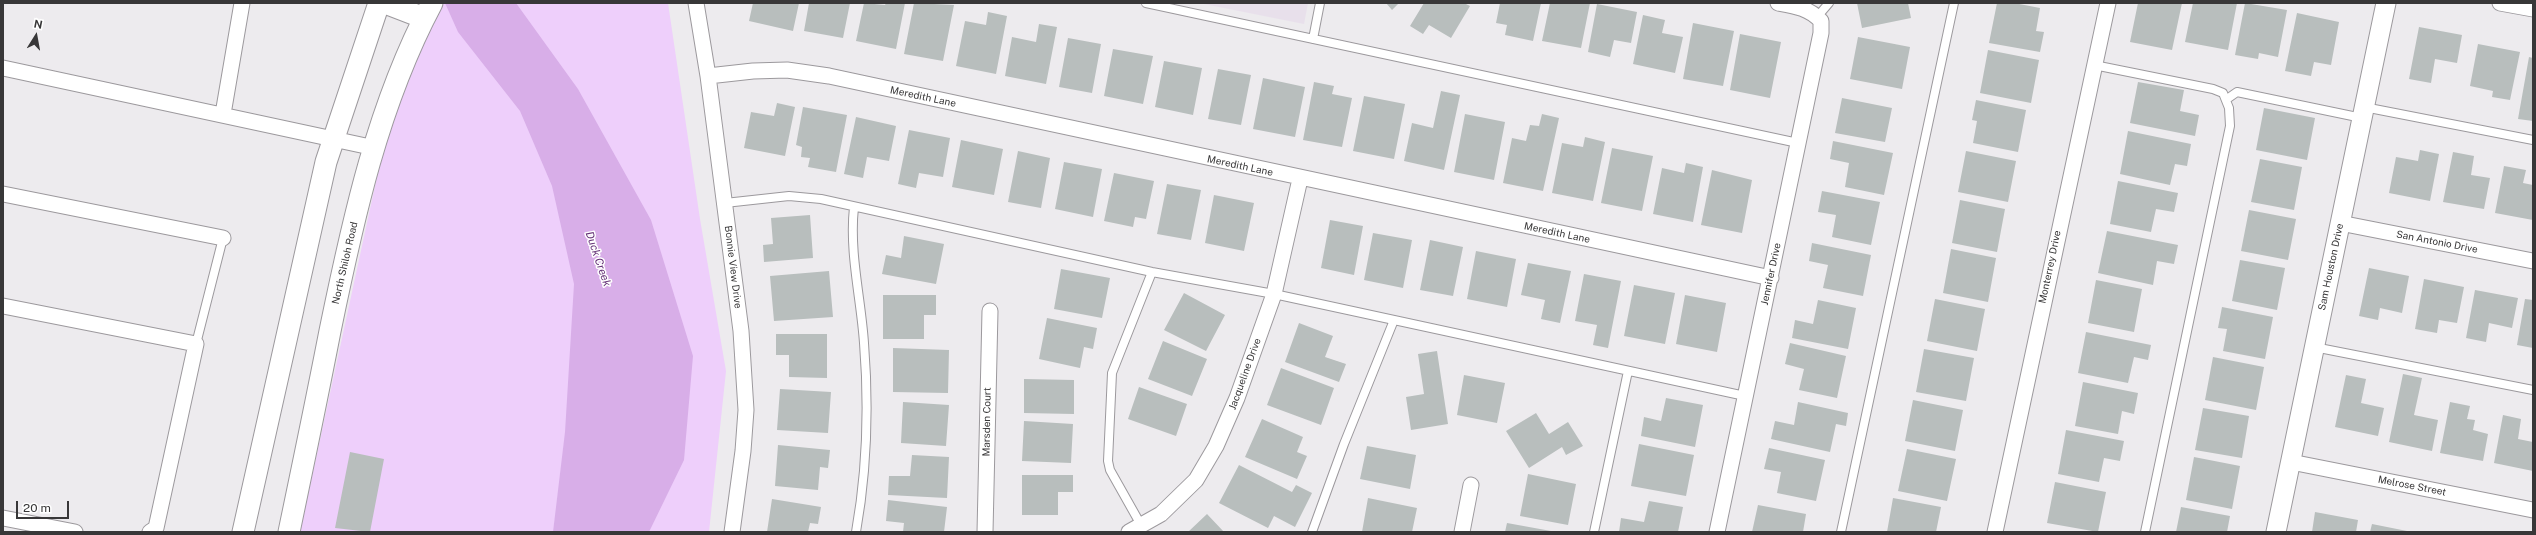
<!DOCTYPE html>
<html>
<head>
<meta charset="utf-8">
<style>
	body { margin:0 }
	#map { position:relative; width:2536px; height:535px; overflow:hidden; background:#edebee; font-family:"Public Sans",sans-serif }
	canvas { display:block }
	.frame { position:absolute; inset:0; border:4px solid #383738; pointer-events:none }
	.north { position:absolute; left:16px; top:16px; width:40px; height:40px; -webkit-text-stroke:3px #fff; paint-order:stroke; rotate:11deg; font-size:11px; font-weight:700; line-height:16px; text-align:center; color:#383738 }
	.north::after { content:''; display:block; margin:auto; width:14px; height:18px; background:#383738; clip-path:polygon(50% 0,100% 100%,50% 72%,0 100%) }
	.scale { position:absolute; left:16px; top:501px; width:53px; height:18px; box-sizing:border-box; border:2px solid #383738; border-top:0; padding-left:5px; font-size:12px; line-height:14px; white-space:nowrap; color:#383738; -webkit-text-stroke:3px #fff; paint-order:stroke }
</style>
</head>
<body>
<div id="map">
<canvas width="2536" height="535"></canvas>
<div class="frame"></div>
<div class="north">N</div>
<div class="scale">20 m</div>
</div>
<script>
const ctx = document.querySelector('canvas').getContext('2d');
ctx.lineJoin = 'round';
function fill(path, color) {
  ctx.fillStyle = color;
  ctx.fill(path, 'evenodd');
}
function stroke(path, color, width, dash) {
  ctx.strokeStyle = color;
  ctx.lineWidth = width;
  ctx.lineCap = dash ? 'butt' : 'round';
  ctx.setLineDash(dash || []);
  ctx.stroke(path);
}
function write(font, color, halo, rows, align = 'center') {
  ctx.font = font + ' "Public Sans",sans-serif';
  ctx.lineWidth = 3;
  ctx.setLineDash([]);
  ctx.textBaseline = 'middle';
  ctx.strokeStyle = halo;
  ctx.fillStyle = color;
  for (const [text, x, y, turn = 0] of rows) {
    ctx.save();
    ctx.translate(x, y);
    ctx.rotate((+turn || 0) * Math.PI / 180);
    ctx.textAlign = isNaN(turn) ? turn : align;
    if (halo) ctx.strokeText(text, 0, 0);
    ctx.fillText(text, 0, 0);
    ctx.restore();
  }
}
fill(new Path2D(`
	M1199 3H1308L1304 24Z`), '#e8e0eb');
fill(new Path2D(`
	M444 3H668L700 219 726 371 709 532H300L383 149 422 40Z`), '#eecffb');
fill(new Path2D(`
	M445 3H516L578 89 651 220 693 356 684 460 649 532H553L565 432 574 284 552 186 520 111 458 32Z`), '#d8aee8');
fill(new Path2D(`
	M753 3H799L793 31 749 21Z
	M809 3H850L843 38 804 31Z
	M864 3 885 5 886 3H905L896 49 856 41Z
	M914 3 954 5 943 61 904 54Z
	M1386 3H1399L1392 10Z
	M1424 3H1464L1470 6 1451 38 1429 25 1423 34 1410 26Z
	M1500 3H1541L1533 41 1505 35 1507 25 1496 23Z
	M1550 3H1590L1581 48 1542 41Z
	M1857 3H1908L1911 18 1862 28Z
	M1997 3H2014L2040 8 2036 31 2044 32 2040 52 1989 43Z
	M2138 3H2182L2172 50 2130 42Z
	M2193 3H2237L2228 50 2185 42Z
	M2245 3 2287 10 2278 57 2259 53 2258 59 2235 55Z
	M1597 4 1637 12 1631 43 1614 40 1610 57 1588 52Z
	M988 12 1007 16 996 74 956 66 965 21 986 25Z
	M2297 13 2339 22 2331 65 2314 62 2311 76 2285 71Z
	M1643 15 1665 20 1662 33 1683 37 1675 73 1633 64Z
	M1693 23 1734 31 1723 86 1683 79Z
	M1039 24 1057 27 1046 84 1005 76 1012 37 1036 42Z
	M2419 27 2462 35 2457 63 2435 59 2431 83 2409 79Z
	M1740 34 1781 42 1770 98 1730 90Z
	M1858 37 1910 47 1902 89 1850 79Z
	M1068 38 1101 44 1092 93 1059 87Z
	M2478 44 2520 52 2510 100 2492 97 2493 91 2470 86Z
	M1113 49 1153 56 1143 104 1104 96Z
	M1988 50 2039 60 2031 103 1980 93Z
	M2529 57 2533 58V121L2518 119Z
	M1164 61 1202 68 1193 115 1155 107Z
	M1218 69 1251 75 1241 125 1208 119Z
	M1263 78 1305 87 1295 137 1253 129Z
	M1314 82 1334 86 1332 94 1352 98 1342 147 1303 140Z
	M2138 82 2184 90 2180 111 2199 115 2195 136 2130 123Z
	M1441 91 1460 95 1444 170 1404 161 1412 123 1433 128Z
	M1364 96 1405 104 1394 159 1353 151Z
	M1842 98 1892 108 1885 142 1835 133Z
	M1976 100 2026 110 2018 152 1973 143 1977 121 1972 120Z
	M777 103 795 107 785 156 744 148 751 112 774 116Z
	M803 107 847 115 836 172 808 167 810 158 801 157 802 147 796 145Z
	M2264 108 2315 118 2307 160 2256 150Z
	M1465 114 1505 122 1494 180 1454 172Z
	M1542 114 1559 118 1543 191 1503 183 1512 138 1526 141 1530 125 1539 126Z
	M856 117 896 126 889 161 867 157 863 178 844 174Z
	M909 130 950 138 943 177 919 173 916 188 898 184Z
	M2128 131 2191 144 2187 166 2175 164 2170 185 2120 174Z
	M1585 137 1605 142 1593 201 1552 193 1562 143 1583 147Z
	M961 140 1003 149 994 195 952 187Z
	M1833 141 1893 153 1884 195 1845 187 1849 163 1830 159Z
	M1612 148 1653 156 1642 211 1601 203Z
	M2420 150 2439 154 2430 201 2389 193 2396 157 2418 161Z
	M1018 151 1050 158 1041 208 1008 202Z
	M1966 151 2016 161 2008 202 1958 192Z
	M2453 152 2474 156 2471 175 2490 178 2484 209 2443 202Z
	M2260 159 2302 167 2294 210 2251 202Z
	M1064 162 1102 169 1093 217 1055 209Z
	M1686 163 1703 167 1693 222 1653 214 1662 168 1684 173Z
	M2504 166 2526 170 2523 183 2533 185V220L2495 213Z
	M1712 170 1752 180 1742 233 1701 225Z
	M1114 173 1154 181 1146 219 1135 217 1133 227 1104 221Z
	M2118 181 2178 193 2174 212 2156 209 2151 232 2110 224Z
	M1167 184 1201 190 1191 240 1157 234Z
	M1822 191 1880 202 1871 245 1832 237 1836 215 1818 212Z
	M1214 195 1254 203 1244 251 1205 243Z
	M1960 200 2005 209 1997 252 1952 243Z
	M2249 210 2296 219 2288 260 2241 251Z
	M810 215 813 258 764 262 763 245 773 244 771 218Z
	M1330 220 1363 226 1354 275 1321 268Z
	M2107 231 2178 245 2174 264 2157 261 2153 285 2098 273Z
	M1373 233 1412 240 1403 288 1364 280Z
	M904 236 944 244 936 284 882 274 886 255 901 258Z
	M1430 240 1463 247 1453 296 1420 290Z
	M1812 243 1871 255 1863 296 1823 288 1828 265 1809 261Z
	M1951 249 1996 258 1988 302 1943 293Z
	M1476 251 1516 259 1507 307 1467 299Z
	M2240 260 2285 268 2277 310 2232 301Z
	M1528 263 1571 271 1560 323 1541 319 1545 300 1521 295Z
	M2369 268 2409 276 2402 313 2380 308 2378 320 2359 316Z
	M1061 269 1110 278 1102 318 1054 309Z
	M829 271 833 317 774 321 770 276Z
	M1584 274 1621 281 1608 348 1593 345 1597 325 1575 321Z
	M2424 279 2464 287 2457 323 2439 320 2437 333 2415 329Z
	M2096 280 2142 289 2134 332 2088 323Z
	M1634 285 1675 293 1665 344 1624 336Z
	M2475 290 2518 298 2512 328 2489 323 2486 342 2466 338Z
	M1184 293 1225 315 1206 351 1164 330Z
	M883 295H936V315H924V339H883Z
	M1685 295 1726 303 1717 352 1676 344Z
	M1935 299 1985 309 1977 351 1927 341Z
	M2525 299 2533 300V348L2517 345Z
	M1818 300 1856 308 1848 349 1792 338 1795 320 1813 324Z
	M2222 307 2273 317 2265 359 2223 351 2227 329 2218 328Z
	M1047 318 1097 328 1093 349 1084 347 1080 368 1039 359Z
	M1299 323 1333 336 1325 357 1346 364 1339 382 1285 362Z
	M2086 332 2151 345 2148 360 2134 357 2128 383 2078 373Z
	M776 334H827V378L789 377V355H776Z
	M1163 341 1207 359 1192 396 1148 379Z
	M1790 343 1846 356 1837 398 1799 390 1804 369 1785 364Z
	M893 348 949 350 948 393 893 392Z
	M1924 349 1974 358 1966 401 1916 392Z
	M1437 351 1448 424 1411 430 1406 397 1424 394 1418 354Z
	M2213 357 2264 367 2256 410 2205 400Z
	M1281 368 1334 388 1321 425 1267 405Z
	M2403 374 2422 378 2414 415 2438 420 2432 451 2389 442Z
	M1464 375 1505 383 1497 423 1457 415Z
	M2346 375 2366 379 2361 403 2384 408 2378 436 2335 427Z
	M1024 379 1074 380V414L1024 413Z
	M2083 382 2138 393 2134 414 2122 411 2118 434 2075 426Z
	M1139 387 1187 404 1176 436 1128 419Z
	M780 389 831 392 828 433 777 430Z
	M1666 398 1703 405 1695 447 1641 436 1644 417 1661 421Z
	M1913 400 1963 410 1955 451 1905 441Z
	M903 402 949 405 946 446 901 443Z
	M1798 402 1848 413 1846 426 1836 424 1830 452 1771 439 1775 421 1794 425Z
	M2450 402 2470 406 2467 419 2475 420 2473 430 2488 434 2483 461 2440 453Z
	M2203 408 2249 416 2242 458 2195 450Z
	M1536 413 1549 434 1568 422 1583 446 1566 455 1562 447 1529 468 1506 431Z
	M2503 415 2521 419 2518 439 2533 442V471L2494 463Z
	M1262 419 1303 437 1297 452 1307 456 1297 479 1245 457Z
	M1024 421 1073 424 1071 463 1022 461Z
	M2066 430 2124 441 2120 461 2104 458 2099 482 2058 474Z
	M1639 444 1694 455 1686 496 1631 486Z
	M778 445 830 450 828 468 820 467 818 490 775 486Z
	M1367 446 1416 455 1410 489 1360 479Z
	M1769 448 1825 460 1816 501 1777 493 1781 472 1764 469Z
	M1907 449 1956 459 1947 501 1898 491Z
	M350 452 384 459 370 532 335 528Z
	M912 455 949 457 947 498 888 495 889 476H910Z
	M2194 457 2240 466 2232 509 2186 500Z
	M1239 465 1292 492 1296 485 1312 493 1295 527 1274 516 1268 528 1219 503Z
	M1528 474 1576 484 1568 525 1520 516Z
	M1022 475H1073V492H1058V515H1022Z
	M2055 482 2106 492 2098 532 2047 523Z
	M1368 498 1417 508 1412 532H1362Z
	M1893 498 1941 507 1936 532H1887Z
	M772 499 821 507 818 524 810 523 808 532H767Z
	M888 500 947 507 944 532H903L904 523 886 521Z
	M1649 501 1683 507 1678 532H1619L1621 518 1644 522Z
	M1758 505 1806 514 1803 532H1752Z
	M2181 507 2230 516 2227 532H2176Z
	M2315 512 2358 520 2356 532H2312Z
	M1207 514 1224 532H1188Z
	M1507 523 1551 531V532H1505Z
	M2372 524 2407 531V532H2370Z`), '#b8bebd');
const service = new Path2D(`
	M1146 3 1798 143
	M1817 17 1829 3
	M1313 39 1320 3
	M2094 65 2213 89 2223 93 2229 108 2230 126 2145 532
	M2227 99 2237 92 2362 118
	M2364 107 2533 140
	M725 203 789 196 821 199 1152 272 1274 294 1745 396
	M854 207C849 253 861 298 864 343 869 406 867 470 856 532
	M196 344 223 238
	M2314 347 2533 390
	M1141 525 1110 470 1108 461 1112 373 1152 272
	M1312 532 1344 444 1394 320
	M1594 532 1628 371
	M1841 532 1954 3`);
const minor = new Path2D(`
	M696 3 708 76 741 331 746 410 743 451 732 532
	M2500 3 2533 9
	M3 68 375 148
	M708 76 753 71 787 70 829 76 1771 278
	M223 114 242 3
	M3 194 223 238
	M2340 223 2533 261
	M3 306 196 344 156 528 150 532
	M2291 462 2533 510
	M3 518 75 532
	M985 532 990 311
	M1129 532 1161 514 1196 480 1216 446 1237 398 1274 294 1300 179
	M1462 532 1471 485
	M1717 532 1821 33V21C1809 8 1795 6 1778 3
	M1995 532 2108 3`);
const tertiary = new Path2D(`
	M2276 532 2386 3`);
const secondary = new Path2D(`
	M385 3 424 18
	M243 532 326 162 379 3
	M289 532C303 465 317 398 330 331 353 219 378 104 432 3`);
stroke(service, '#9c999d', 10);
stroke(minor, '#9c999d', 17);
stroke(tertiary, '#9c999d', 21);
stroke(secondary, '#9c999d', 23);
stroke(service, '#fff', 8);
stroke(minor, '#fff', 15);
stroke(tertiary, '#fff', 19);
stroke(secondary, '#fff', 21);
write('10px', '#383738', '#fff', [
	["Meredith Lane",923,97,12],
	["Meredith Lane",1240,166,12],
	["Meredith Lane",1557,233,12],
	["San Antonio Drive",2437,242,11],
	["North Shiloh Road",345,263,-77],
	["Bonnie View Drive",733,267,83],
	["Monterrey Drive",2050,267,-78],
	["Sam Houston Drive",2331,267,-78],
	["Jennifer Drive",1771,274,-78],
	["Jacqueline Drive",1245,374,-70],
	["Marsden Court",987,422,-89],
	["Melrose Street",2412,486,11]
]);
write('italic 11px', '#643276', '#fff', [
	["Duck Creek",598,259,71]
]);
</script>
</body>
</html>
